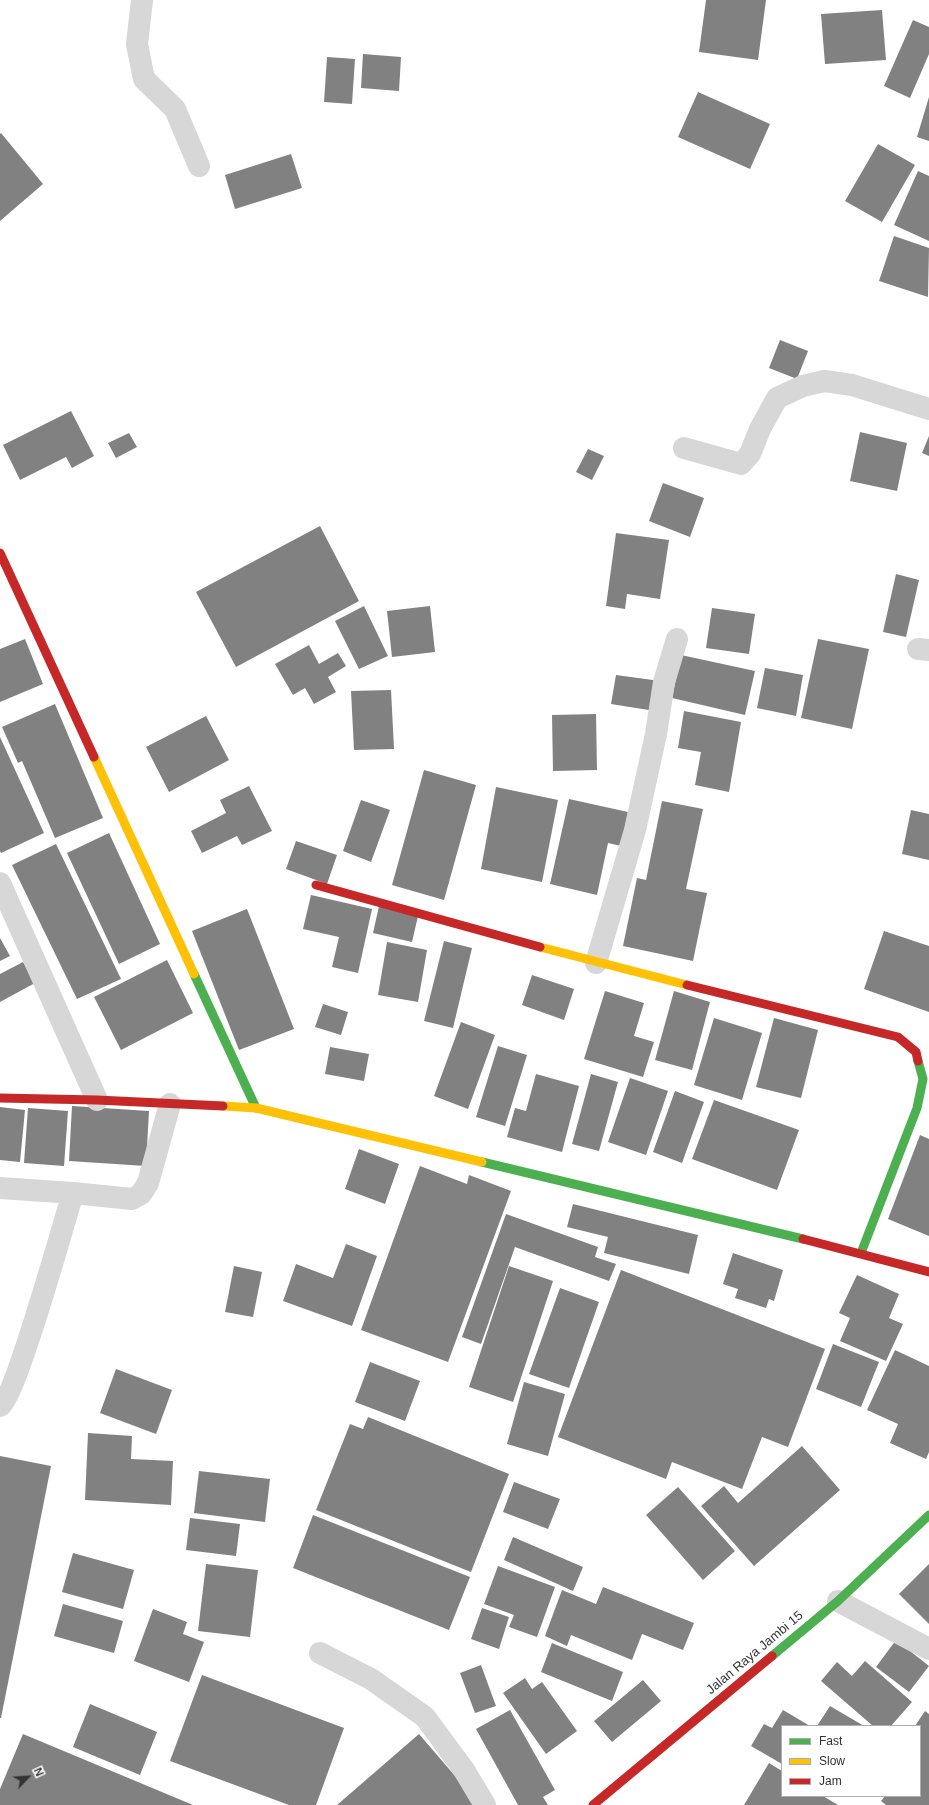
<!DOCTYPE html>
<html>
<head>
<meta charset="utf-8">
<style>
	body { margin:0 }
	#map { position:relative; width:929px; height:1805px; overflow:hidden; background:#fff; font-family:Arial,sans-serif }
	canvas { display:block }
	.legend { position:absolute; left:781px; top:1725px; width:140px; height:72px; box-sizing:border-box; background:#fff; border:1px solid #adadad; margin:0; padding:5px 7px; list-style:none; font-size:12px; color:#333 }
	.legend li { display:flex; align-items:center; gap:8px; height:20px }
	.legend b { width:20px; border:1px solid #adadad }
	.north { position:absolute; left:8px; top:1757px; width:40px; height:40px; -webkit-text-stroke:3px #fff; paint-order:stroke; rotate:65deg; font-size:11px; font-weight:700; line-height:16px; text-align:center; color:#333 }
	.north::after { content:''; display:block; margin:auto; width:14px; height:18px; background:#333; clip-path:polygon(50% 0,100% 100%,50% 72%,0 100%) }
</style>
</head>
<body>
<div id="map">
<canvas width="929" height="1805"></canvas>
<ul class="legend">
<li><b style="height:5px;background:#4caf50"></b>Fast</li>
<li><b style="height:5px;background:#ffc107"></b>Slow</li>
<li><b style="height:5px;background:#c62828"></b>Jam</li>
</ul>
<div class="north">N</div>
</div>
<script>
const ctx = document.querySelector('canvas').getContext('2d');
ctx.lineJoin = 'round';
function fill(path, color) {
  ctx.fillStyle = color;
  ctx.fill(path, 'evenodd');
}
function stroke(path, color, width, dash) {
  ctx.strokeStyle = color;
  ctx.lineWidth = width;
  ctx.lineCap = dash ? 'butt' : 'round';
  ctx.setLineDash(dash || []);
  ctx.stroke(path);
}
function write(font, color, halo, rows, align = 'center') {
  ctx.font = font + ' Arial,sans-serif';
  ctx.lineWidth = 4;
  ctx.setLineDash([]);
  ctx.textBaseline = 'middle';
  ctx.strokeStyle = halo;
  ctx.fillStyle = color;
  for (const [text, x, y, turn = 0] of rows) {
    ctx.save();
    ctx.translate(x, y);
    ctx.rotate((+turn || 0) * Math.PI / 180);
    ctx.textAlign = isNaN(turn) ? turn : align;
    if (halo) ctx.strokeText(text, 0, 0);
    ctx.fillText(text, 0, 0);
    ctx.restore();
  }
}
fill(new Path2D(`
	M706 0H766L758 60 699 52Z
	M882 10 886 60 825 64 821 14Z
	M913 20 929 27V54L910 98 884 86Z
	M363 54 401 57 399 91 361 88Z
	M327 57 355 59 352 104 324 102Z
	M698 92 770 124 750 169 678 137Z
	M929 97V141L917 137Z
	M1 133 43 184 0 221V134Z
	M878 144 915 165 882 222 845 201Z
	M291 154 302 188 235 209 225 175Z
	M918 171 929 176V241L894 225Z
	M894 236 929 248 928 297 879 281Z
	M780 340 808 351 797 379 769 368Z
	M71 411 94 456 72 468 66 457 20 480 3 445Z
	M860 432 907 443 897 491 850 481Z
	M129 433 137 447 116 458 108 443Z
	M929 436V456L922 453Z
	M588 449 604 456 592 480 576 472Z
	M663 483 704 498 690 537 649 521Z
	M320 526 359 601 236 667 196 592Z
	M616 533 669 540 660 599 627 594 625 609 606 606Z
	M896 574 919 580 906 637 883 632Z
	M364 606 388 656 359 669 335 621Z
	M430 606 435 652 392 657 387 611Z
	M712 608 755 614 749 654 706 648Z
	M25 639 43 684 0 702V649Z
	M818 639 869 649 852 729 801 718Z
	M309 645 319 664 338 653 346 666 328 677 336 692 314 704 305 688 293 695 275 664Z
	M681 655 755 671 745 715 672 698Z
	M765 668 803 675 796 716 757 708Z
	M616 675 660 681 655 711 611 704Z
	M391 690 394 749 354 750 351 691Z
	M55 704 103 818 55 838 22 761 18 763 2 727Z
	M684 711 741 722 729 792 695 785 701 752 678 748Z
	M596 714 597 770 553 771 552 715Z
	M206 716 229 760 169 792 146 747Z
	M0 737 44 833 1 853 0 851Z
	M424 770 476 785 444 900 392 885Z
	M249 786 272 831 242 845 237 836 202 853 191 831 226 813 220 800Z
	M496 787 558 800 542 882 481 869Z
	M569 799 628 812 621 846 608 843 597 895 550 884Z
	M361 800 390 810 371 862 343 851Z
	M662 801 703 809 686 889 707 893 693 961 623 946 637 878 646 880Z
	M911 810 929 814V860L902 854Z
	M109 833 160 944 119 964 67 853Z
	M296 841 337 855 327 884 286 869Z
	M56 844 121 979 77 999 12 865Z
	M311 895 372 909 358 973 332 967 339 937 303 929Z
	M379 906 418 916 412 942 373 933Z
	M247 909 294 1029 239 1050 192 931Z
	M884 931 929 946V1012L864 989Z
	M0 938 10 956 0 961Z
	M444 941 472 948 453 1028 424 1021Z
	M387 942 427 950 418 1002 378 995Z
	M167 960 193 1013 121 1050 94 997Z
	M23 962 35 983 0 1002V974Z
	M532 975 574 989 564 1020 522 1005Z
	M605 991 644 1003 634 1036 654 1042 643 1077 584 1059Z
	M674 991 710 1002 692 1070 655 1060Z
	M323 1004 348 1012 341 1035 315 1027Z
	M714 1018 762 1033 742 1100 694 1085Z
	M774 1018 818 1030 801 1098 756 1087Z
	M461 1022 495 1035 468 1109 434 1096Z
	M498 1046 527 1055 505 1126 476 1117Z
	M330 1047 369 1054 364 1081 325 1074Z
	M536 1074 579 1086 562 1152 507 1137 515 1108 526 1111Z
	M591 1074 618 1082 599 1151 572 1144Z
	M630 1078 668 1091 646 1155 608 1142Z
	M675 1091 704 1102 682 1163 653 1152Z
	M714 1100 799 1130 777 1190 692 1159Z
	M72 1106 149 1111 146 1166 69 1161Z
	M0 1107 25 1110 20 1162 0 1160Z
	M28 1108 68 1111 64 1166 24 1163Z
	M920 1135 929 1139V1236L888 1219Z
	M359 1149 399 1164 385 1204 345 1189Z
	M420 1166 467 1184 469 1175 511 1191 448 1362 361 1330Z
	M573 1204 698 1235 689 1274 604 1253 608 1237 567 1227Z
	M506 1214 598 1247 595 1257 616 1264 609 1281 515 1247 481 1344 462 1337Z
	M346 1244 377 1256 352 1326 283 1301 296 1264 333 1278Z
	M733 1253 783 1270 774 1301 769 1299 766 1308 735 1298 738 1289 723 1284Z
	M234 1266 262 1272 253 1317 225 1312Z
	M509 1266 553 1281 513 1402 469 1387Z
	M621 1270 825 1349 788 1447 762 1437 742 1489 672 1462 666 1479 558 1437Z
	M857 1275 899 1294 889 1318 903 1324 886 1361 840 1341 850 1318 839 1313Z
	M560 1288 599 1302 569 1388 529 1374Z
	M833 1344 879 1362 861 1407 816 1389Z
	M895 1350 929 1366V1452L926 1459 890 1443 898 1424 867 1410Z
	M370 1362 420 1381 405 1421 355 1402Z
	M116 1369 172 1390 156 1434 100 1413Z
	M524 1382 565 1394 548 1456 507 1444Z
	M368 1417 509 1474 471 1572 316 1510 350 1424 363 1429Z
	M88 1433 132 1436 131 1459 173 1461 171 1505 85 1500Z
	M802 1446 840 1490 754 1566 701 1506 724 1486 738 1503Z
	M0 1456 51 1466 1 1718H0Z
	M199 1471 270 1479 265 1522 194 1513Z
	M514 1482 560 1499 548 1529 503 1512Z
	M678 1487 735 1551 703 1580 646 1515Z
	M313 1515 470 1577 449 1630 293 1568Z
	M190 1518 240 1524 236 1556 186 1550Z
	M513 1537 583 1567 573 1591 504 1560Z
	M73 1553 134 1570 123 1609 62 1592Z
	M206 1564 258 1570 250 1637 198 1631Z
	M929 1564V1624L899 1594Z
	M498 1566 555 1587 537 1637 509 1627 514 1615 484 1604Z
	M603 1587 694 1623 683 1650 642 1634 632 1660 571 1635 567 1646 545 1636 562 1590 596 1604Z
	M63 1604 123 1621 114 1653 54 1636Z
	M482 1608 509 1617 499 1649 471 1639Z
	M153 1609 187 1622 183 1634 204 1642 189 1682 134 1661Z
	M896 1640 929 1666 909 1692 876 1667Z
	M552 1643 623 1672 612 1701 541 1672Z
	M865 1661 912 1702 891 1726H873L821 1681 837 1662 852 1676Z
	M481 1665 496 1706 475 1713 460 1673Z
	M202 1675 344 1728 316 1805H289L170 1761Z
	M525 1678 532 1689 542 1682 577 1731 546 1754 503 1693Z
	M643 1680 661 1701 612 1742 594 1721Z
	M90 1704 157 1732 140 1775 73 1747Z
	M830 1706 864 1726H817Z
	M510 1710 555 1790 543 1797 548 1805H518L476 1729Z
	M783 1710 810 1726H782V1764L751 1746 764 1724 772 1728Z
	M925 1711 929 1714V1805H886L881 1801 885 1796H920V1726H915Z
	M23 1734 193 1805H0V1789Z
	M419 1734 480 1805H337Z
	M769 1763 782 1771V1796H823L838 1805H744Z`), '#818181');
stroke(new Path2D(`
	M142 0 137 44 144 79 175 109 199 166
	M684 448 741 464 750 454 760 429 777 398 803 386 824 381 852 385 929 409
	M918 649 929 650
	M0 883 97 1100
	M596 963 635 830 656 734 664 682 677 639
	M0 1188 73 1193
	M0 1406C16 1396 64 1222 73 1193L132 1199 141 1194 148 1183 170 1104
	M838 1601 929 1649
	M320 1653 371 1679 425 1717 464 1770 485 1805`), '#d7d7d7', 22);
stroke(new Path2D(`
	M194 974 256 1108
	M482 1162 803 1239
	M861 1253 917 1108 923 1079 918 1061
	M772 1656 838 1601 929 1515`), '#4caf50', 9);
stroke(new Path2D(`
	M94 757 194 974
	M540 947 687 985
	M223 1106 256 1108 482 1162`), '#ffc107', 9);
stroke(new Path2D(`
	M0 553 94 757
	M316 885 540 947
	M687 985 898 1037 916 1052 918 1061
	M0 1098 97 1100 223 1106
	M803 1239 929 1272
	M593 1805 772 1656`), '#c62828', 9);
write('13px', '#333', '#fff', [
	["Jalan Raya Jambi 15",755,1653,-40]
]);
</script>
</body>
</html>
